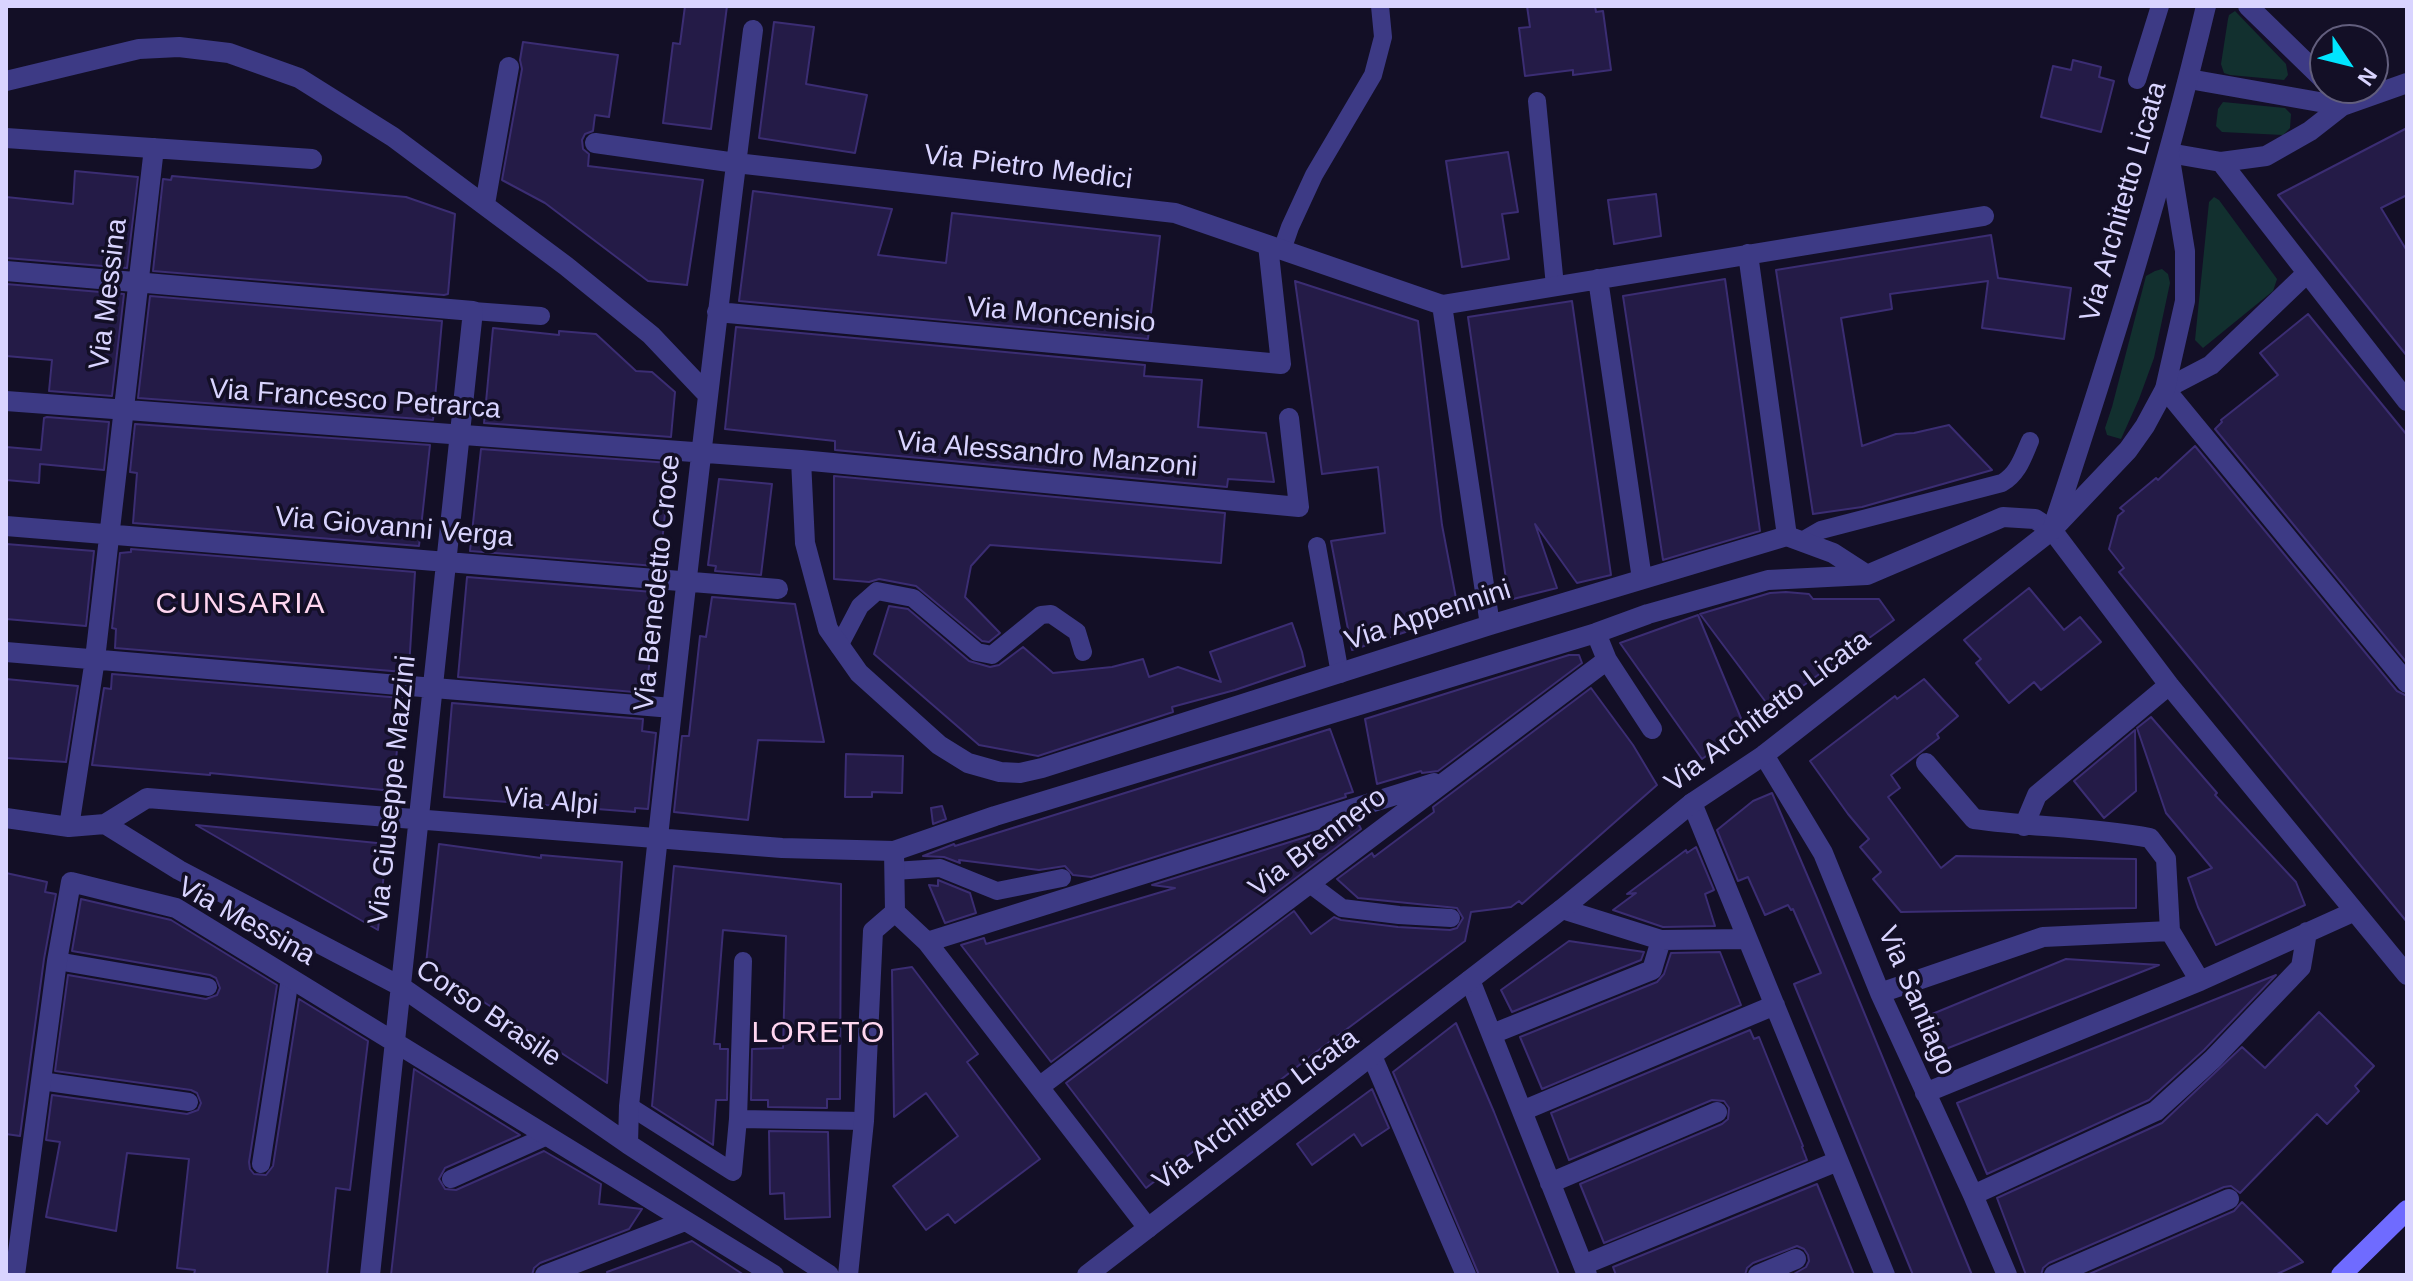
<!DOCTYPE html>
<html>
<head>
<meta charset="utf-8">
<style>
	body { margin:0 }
	#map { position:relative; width:2413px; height:1281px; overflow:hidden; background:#130f26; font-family:Arial,sans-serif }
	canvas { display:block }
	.frame { position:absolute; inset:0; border:8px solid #d9d4ff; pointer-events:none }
	.north { position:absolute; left:2309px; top:24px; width:80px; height:80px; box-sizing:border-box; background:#130f26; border:2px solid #625e7d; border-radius:50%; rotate:125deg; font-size:22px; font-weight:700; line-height:32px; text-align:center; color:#d9d4ff }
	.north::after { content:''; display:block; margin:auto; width:28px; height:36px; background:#00e5ff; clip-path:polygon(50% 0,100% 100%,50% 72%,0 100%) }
</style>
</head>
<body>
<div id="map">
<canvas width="2413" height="1281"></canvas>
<div class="frame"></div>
<div class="north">N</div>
</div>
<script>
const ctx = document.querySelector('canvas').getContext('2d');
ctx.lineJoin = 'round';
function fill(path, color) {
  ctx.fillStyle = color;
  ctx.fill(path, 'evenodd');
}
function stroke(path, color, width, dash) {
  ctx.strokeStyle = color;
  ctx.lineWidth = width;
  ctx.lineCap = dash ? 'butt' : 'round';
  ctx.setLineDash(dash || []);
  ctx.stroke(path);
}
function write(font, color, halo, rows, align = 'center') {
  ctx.font = font + ' Arial,sans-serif';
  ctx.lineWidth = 7;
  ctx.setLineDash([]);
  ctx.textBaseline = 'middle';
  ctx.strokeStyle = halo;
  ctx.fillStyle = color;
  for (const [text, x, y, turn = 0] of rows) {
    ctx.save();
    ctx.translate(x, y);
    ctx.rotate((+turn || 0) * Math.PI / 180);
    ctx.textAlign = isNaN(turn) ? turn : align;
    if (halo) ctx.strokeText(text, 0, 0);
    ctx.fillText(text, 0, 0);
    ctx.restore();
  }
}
fill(new Path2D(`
	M2235 11 2286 64 2288 75 2284 80 2230 75 2224 73 2221 64 2228 19 2229 15Z
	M2223 102 2285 108 2291 114 2290 128 2283 135 2222 132 2216 126 2218 109Z
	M2214 197 2219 200 2277 279 2273 291 2203 348 2195 340 2209 202Z
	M2162 269 2168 274 2170 283 2154 358 2139 399 2121 439 2107 435 2105 428 2112 407 2146 276 2155 271Z`), '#12302f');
const building = new Path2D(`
	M685 6H727L711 129 663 123 673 43 680 44Z
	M1527 6H1595L1596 12 1603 11 1611 70 1573 75V70L1525 76 1519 28 1530 27Z
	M774 22 814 27 806 84 867 95 855 153 759 138Z
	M523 42 618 55 609 117 595 115 593 131 585 134 582 140 583 149 589 154 588 166 703 180 687 285 648 281 545 203 502 180 522 69 520 60Z
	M2073 60 2101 67 2099 77 2114 81 2101 132 2041 117 2053 66 2071 70Z
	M2407 128V195L2381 208 2407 251V356L2278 195Z
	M1508 152 1518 212 1502 214 1509 259 1462 267 1446 161Z
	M75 171 138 177 127 268 6 258V197L73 204Z
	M172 176 406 197 455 214 448 294 444 295 153 271 163 179 171 180Z
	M753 191 892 209 878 255 946 263 952 213 1160 236 1148 339 739 301Z
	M1656 194 1661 236 1614 244 1608 200Z
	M1991 235 1998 278 2071 288 2064 339 1982 328 1988 281 1890 294 1892 309 1841 318 1862 446 1896 434 1914 433 1949 425 1992 470 1862 507 1813 514 1776 270Z
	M1725 279 1760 531 1663 560 1623 296Z
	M1295 281 1418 321 1442 525 1459 614 1352 650 1331 541 1385 533 1378 467 1322 474Z
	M6 284 124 294 112 396 49 391 52 360 6 356Z
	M150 296 442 321 433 420 138 398Z
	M1572 301 1611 575 1577 583 1535 524 1557 588 1509 600 1468 317Z
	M2308 314 2407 435V663L2215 429 2222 422 2221 420 2278 375 2260 353Z
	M736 327 1145 365 1144 376 1202 380 1198 427 1266 433 1274 482 1228 479 1227 487 835 450V441L725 429Z
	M493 328 559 335V331L596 334 636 371 652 372 675 392 671 437 484 423Z
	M47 417 109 422 104 470 40 464 39 483 6 480V447L41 450 44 418Z
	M135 424 430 445 419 546 133 523 137 473 130 472Z
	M2195 446 2397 691 2407 696V922L2119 572 2124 568 2109 549 2118 516 2124 511 2120 508 2156 478 2158 480Z
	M481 449 670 463 660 563H655V566L470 551Z
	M834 476 1225 513 1221 563 990 545 971 566 965 597 1000 633 989 642 982 641 916 586 879 579 869 582 834 579Z
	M719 479 772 484 761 575 715 571 716 566 708 565Z
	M6 544 94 551 86 626 6 619Z
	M131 549 415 572 409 668H404V672L115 648 116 629 112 628 120 553 131 552Z
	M467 577 653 592 649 631H653L646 693 458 677Z
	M2029 588 2064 630 2080 617 2101 642 2041 690 2034 682 2009 703 1976 663 1981 659 1964 640Z
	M1786 592 1809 594 1813 599H1879L1894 620 1771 709 1700 614 1770 593Z
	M712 597 795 604 824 742 758 740 748 820 674 812 682 736H689L700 636 706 637Z
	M889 606 908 609 969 661 990 667 999 665 1023 647 1053 673 1112 667 1143 659 1149 677 1178 667 1221 682 1210 652 1292 623 1302 652 1305 666 1235 690 1172 707 1173 712 1038 756 979 745 874 654Z
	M1698 615 1745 728 1702 759 1620 643Z
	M1569 655H1579L1582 663 1438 771 1422 773 1421 771 1377 784 1365 719Z
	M112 674 402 698 393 791 210 773V775L92 765 104 688 111 689Z
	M6 679 78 686 66 762 6 758Z
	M1924 679 1958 716 1937 734 1939 738 1891 775 1900 788 1888 797 1941 868 1956 856 2136 859V908L1901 912 1873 879 1881 872 1860 847 1869 839 1848 814 1810 761 1895 696 1897 699Z
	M1591 688 1633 745 1657 785 1522 904 1519 901 1511 907 1471 912 1465 941 1312 1055 1250 1104 1252 1106 1146 1188 1066 1083 1294 911 1311 934 1334 917 1341 920 1398 927 1450 930 1457 928 1463 918 1457 908 1358 898 1337 879 1372 853 1374 857 1434 812 1433 807Z
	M452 703 643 719 642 731 656 733 648 809 635 808V812L444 797Z
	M2151 717 2217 793 2215 795 2296 882 2305 905 2216 945 2198 907 2188 878 2212 868 2166 813 2137 728Z
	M1330 729 1353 792 1345 794 1346 797 1091 877 1073 875 1065 866 1039 870 959 860 960 863 944 857 923 856 954 844 955 846Z
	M2135 730 2136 791 2104 818 2074 781Z
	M846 754 903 756 902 793 872 792V797H845Z
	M1772 793 1817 898 1972 1275H1913L1794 984 1821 973 1793 909 1791 910 1788 905 1765 915 1748 877 1738 881 1717 830 1753 801Z
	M942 806 946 819 933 824 931 808Z
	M1357 821 1361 829 1051 1062 961 945 984 938 986 944 1175 888 1152 885Z
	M196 825 387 844 378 930 310 891Z
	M439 844 541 858V855L622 862 607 1083 426 964Z
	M1696 847 1714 890 1705 894 1715 926 1663 927 1613 910 1636 893 1627 894 1686 850 1687 853Z
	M674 866 841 884 840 1099H827V1108L768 1107V1100H751L752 1049 783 1048 786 936 723 930 714 1044H720V1049H728L727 1100H716L713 1145 652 1106Z
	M6 873 47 882 45 892 56 894 44 959 20 1136 6 1134Z
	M938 880 970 893 976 913 945 923 929 885 938 886Z
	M81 899 171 920 277 985 249 1162 250 1169 254 1174 266 1175 273 1166 299 999 368 1041 350 1190 336 1188 327 1275H194L195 1270 177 1268 189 1159 127 1153 116 1231 46 1217 60 1142 46 1140 52 1095 187 1114 198 1110 201 1103 197 1093 191 1090 55 1071 68 975 206 999 217 995 220 988 216 978 210 975 72 951Z
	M1569 941 1644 952 1641 960 1512 1012 1501 990Z
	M1720 952 1741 1005 1542 1089 1520 1037 1657 982 1664 974 1671 953Z
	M2066 959 2159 965 1933 1054 1920 1019Z
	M912 967 978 1054 967 1062 1040 1159 955 1223 948 1214 926 1230 893 1186 958 1136 926 1093 894 1117 892 970Z
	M2276 975 2204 1050 2149 1100 1987 1174 1957 1103Z
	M2319 1012 2374 1066 2355 1086 2359 1091 2327 1124 2317 1114 2240 1193 2231 1186 2224 1187 2049 1263 2043 1268 2041 1275H2026L1997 1198 2162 1123 2242 1047 2265 1068Z
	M1456 1023 1494 1112 1559 1275H1479L1393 1072Z
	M1750 1030 1754 1039 1759 1037 1803 1146 1802 1147 1807 1160 1604 1243 1580 1184 1722 1124 1728 1119 1729 1108 1724 1101 1712 1100 1569 1160 1551 1113Z
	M414 1069 520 1135 445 1168 439 1179 445 1189 456 1190 544 1151 601 1184 599 1204 642 1209 629 1229 540 1263 534 1268 532 1275H391Z
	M1372 1089 1389 1128 1362 1146 1354 1134 1312 1165 1297 1144Z
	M769 1131 828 1132 830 1217 785 1219 784 1193 770 1194Z
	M1817 1184 1854 1275H1792L1806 1267 1809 1261 1808 1255 1804 1249 1797 1246 1753 1263 1747 1268 1745 1275H1616L1613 1267Z
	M2242 1202 2303 1262 2275 1275H2087L2234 1211Z
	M692 1241 744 1275H608L607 1272Z`);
fill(building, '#241b47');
stroke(building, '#3b2d73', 2);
stroke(new Path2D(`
	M2137 80 2160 6
	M1537 101 1555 286
	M1282 250 1290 227 1314 175 1373 75 1383 37 1380 6
	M473 311 541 316
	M1802 541 1821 530 2002 483C2018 474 2023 457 2030 441
	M1317 546 1340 674
	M839 646 860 606 877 591 913 598 977 652 992 655 1041 615 1051 614 1077 632 1083 652
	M894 871 940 868 997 891 1062 878
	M1310 884 1342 908 1399 915 1451 918
	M57 961 208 987
	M41 1081 189 1102
	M629 1106 733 1172 738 1119 743 961
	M738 1119 864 1121
	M261 1164 290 978
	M451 1179 547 1136`), '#3d3a85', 18);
stroke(new Path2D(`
	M2248 6 2325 81
	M2189 79 2342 106
	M6 81 139 49 179 47 229 53 299 78 393 137 566 266 651 335 707 394
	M6 138 312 159
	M595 143 736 163 1175 213 1442 305 1984 216
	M2169 153 2221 162 2266 156 2310 131 2342 106 2407 83
	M2221 162 2407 401
	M485 204 509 67
	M1748 254 1787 536
	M6 271 473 311 370 1275
	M2307 273 2211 365 2165 389 2407 683
	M1598 279 1642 579
	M1442 305 1490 625
	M717 312 1281 364 1268 245
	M6 401 801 460 1299 507 1289 418
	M801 460 805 543 828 629 859 673 939 745 968 763 1000 772 1020 773 1042 768 1490 625 1787 536 1833 553 1867 575
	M6 526 778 589
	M6 652 672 708
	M1607 660 1652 729
	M1764 755 1823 853 1880 993 1973 1195 2007 1275
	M1926 763 1974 819C2032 827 2092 827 2150 838L2166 859 2170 931
	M1692 803 1885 1275
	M6 818 69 827 105 824 179 870 400 986 628 1144 829 1275
	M105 824 147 798 782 848 894 851 995 816 1596 633 1648 614 1768 580 1867 575 2003 517 2035 519 2052 530 2169 685 2407 975
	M2024 826 2037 795 2169 685
	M69 827 95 659 154 148
	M894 851 895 912 927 942 1148 1228
	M1562 909 1661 940 1747 939
	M927 942 1434 783
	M1470 980 1587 1275
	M1880 993 2043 937 2170 931 2200 981
	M1492 1034 1652 970 1661 940
	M1372 1056 1466 1275
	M1039 1087 1607 660 1596 633
	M1925 1093 2200 981 2353 912
	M1522 1111 1775 1005
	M628 1144 629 1106C667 747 707 388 753 30
	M1550 1183 1717 1112
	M1973 1195 2156 1111 2213 1059 2301 967 2307 932
	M1583 1265 1838 1161
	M15 1275 57 961 71 882 176 908 774 1275
	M545 1275 685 1221
	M848 1275 864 1121 873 931 895 912
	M1758 1275 1796 1259
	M2054 1275 2229 1199`), '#3d3a85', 20);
stroke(new Path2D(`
	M2054 524C2111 352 2164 182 2206 6
	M1087 1275 1562 909 1692 803 1764 755 2052 530 2128 450 2145 426 2165 389 2185 301V251L2169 153`), '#3d3a85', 20);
stroke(new Path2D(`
	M2341 1275 2407 1210`), '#6f6bff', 20);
write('28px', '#d9d4ff', '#130f26', [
	["Via Pietro Medici",1028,168,7],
	["Via Architetto Licata",2124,202,-74],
	["Via Messina",109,294,-83],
	["Via Moncenisio",1061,316,5],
	["Via Francesco Petrarca",355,400,4],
	["Via Alessandro Manzoni",1047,455,5],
	["Via Giovanni Verga",394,528,5],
	["Via Benedetto Croce",658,583,-84],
	["Via Appennini",1428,616,-18],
	["Via Architetto Licata",1768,712,-37],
	["Via Giuseppe Mazzini",393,790,-84],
	["Via Alpi",551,802,5],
	["Via Brennero",1318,843,-37],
	["Via Messina",246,922,29],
	["Via Santiago",1916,1001,67],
	["Corso Brasile",488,1014,34],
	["Via Architetto Licata",1256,1110,-37]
]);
ctx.letterSpacing = '2px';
write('30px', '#ffd6f0', '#130f26', [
	["CUNSARIA",241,605],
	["LORETO",819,1034]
]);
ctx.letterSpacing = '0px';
</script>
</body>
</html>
